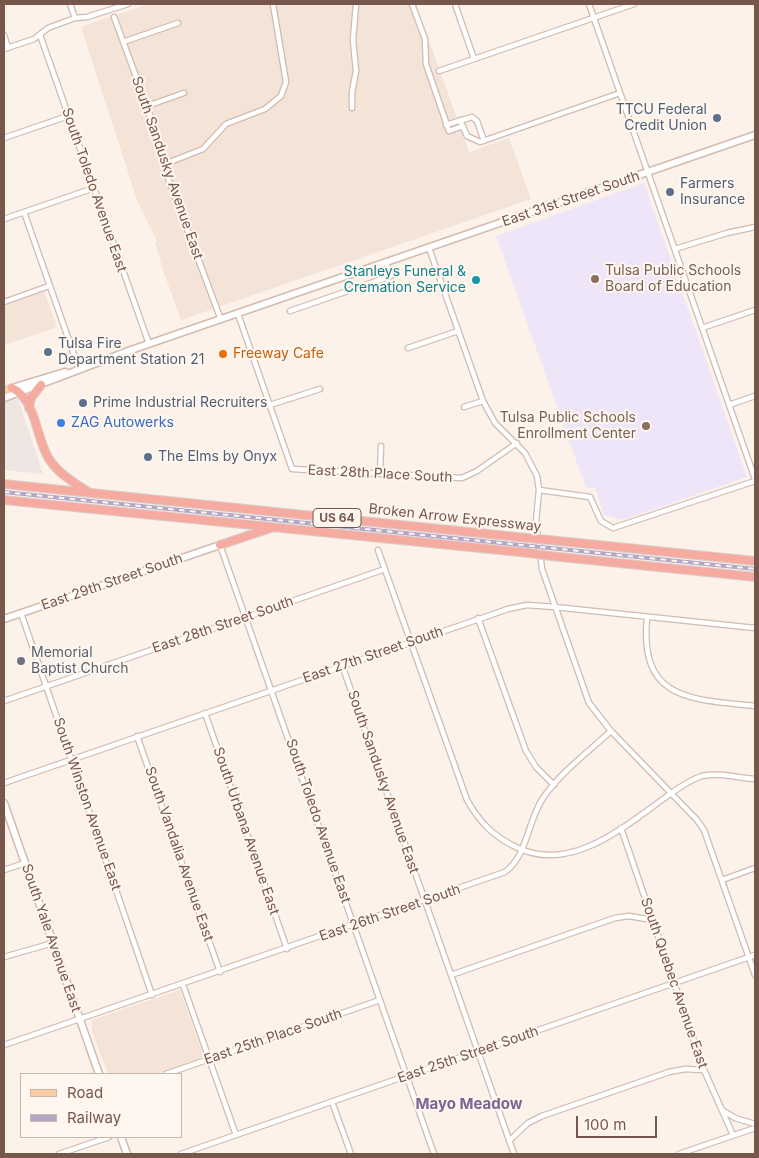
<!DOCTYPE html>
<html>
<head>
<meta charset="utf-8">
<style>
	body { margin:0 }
	#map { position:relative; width:759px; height:1158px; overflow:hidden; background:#fcf2e9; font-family:Inter,sans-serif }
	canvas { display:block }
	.frame { position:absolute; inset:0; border:5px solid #77564c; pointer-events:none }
	.legend { position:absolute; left:20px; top:1073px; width:162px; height:65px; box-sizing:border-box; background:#fff7ef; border:1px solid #c9b7ae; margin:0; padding:6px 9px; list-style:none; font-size:15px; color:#77564c }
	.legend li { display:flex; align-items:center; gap:10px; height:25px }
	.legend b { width:25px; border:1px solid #c9b7ae }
	.scale { position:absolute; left:576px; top:1116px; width:81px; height:22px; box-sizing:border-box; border:2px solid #77564c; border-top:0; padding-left:6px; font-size:15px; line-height:18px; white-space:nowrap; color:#77564c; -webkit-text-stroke:4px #fff7ef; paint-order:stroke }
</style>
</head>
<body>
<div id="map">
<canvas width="759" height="1158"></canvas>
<div class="frame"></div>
<ul class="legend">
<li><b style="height:6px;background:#facea2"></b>Road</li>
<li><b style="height:6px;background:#b3a6c7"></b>Railway</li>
</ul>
<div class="scale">100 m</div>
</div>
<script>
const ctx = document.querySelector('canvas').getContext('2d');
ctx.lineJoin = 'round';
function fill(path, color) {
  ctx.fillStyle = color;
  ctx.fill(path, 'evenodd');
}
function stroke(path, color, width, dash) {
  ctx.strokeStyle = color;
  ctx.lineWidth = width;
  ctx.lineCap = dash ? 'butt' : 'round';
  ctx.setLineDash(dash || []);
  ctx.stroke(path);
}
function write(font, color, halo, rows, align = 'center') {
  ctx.font = font + ' Inter,sans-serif';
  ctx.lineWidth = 4;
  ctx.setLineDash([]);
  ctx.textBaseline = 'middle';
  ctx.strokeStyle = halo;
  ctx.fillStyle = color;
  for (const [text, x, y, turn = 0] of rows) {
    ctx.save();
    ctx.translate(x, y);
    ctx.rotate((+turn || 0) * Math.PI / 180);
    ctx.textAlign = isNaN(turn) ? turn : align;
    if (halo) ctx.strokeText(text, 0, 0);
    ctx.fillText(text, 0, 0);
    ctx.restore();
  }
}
fill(new Path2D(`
	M148 4H416L469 152 509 138 531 199 181 320 164 273 155 243 157 241 138 203 81 27Z
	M44 291 57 327 4 345V306Z
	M180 990 204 1057 157 1074H108L92 1031V1020Z`), '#f4e3d7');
fill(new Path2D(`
	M14 398 18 399 43 474 4 470V402Z`), '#ede6e2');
fill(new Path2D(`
	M644 183 747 477 622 520 604 515 595 488H586L496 236Z`), '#efe5f9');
const street = new Path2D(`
	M70 4 75 18
	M412 4 425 39 426 64 449 131 463 126
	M455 4 474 59
	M589 4 755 479
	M114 17 147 106 169 181 221 320
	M4 35 8 48
	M40 35 149 344
	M123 42 178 23
	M4 49 34 39 48 28 75 18 87 17 128 4
	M439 71 634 4
	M147 106 184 93
	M352 108V92L356 71 353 40 356 4
	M460 120 467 136 480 142 620 93
	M446 125 472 117 477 121 484 141
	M4 138 68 116
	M165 164 203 149 226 124 265 109 281 96 286 82 273 4
	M24 212 79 369
	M4 219 94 188
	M429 248 483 401 495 423 525 453 537 476 539 490 536 522 542 569 589 703 611 731 697 820 704 830 755 975
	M675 249 727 233 755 227
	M4 302 49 286
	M290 311 391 276 386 262
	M238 314 292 469 462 478 477 471 517 443
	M702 328 755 310
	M408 348 458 331
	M270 405 320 389
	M729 405 755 396
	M464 407 483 401
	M380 474 381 446
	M539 490 590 497 601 521 613 528 755 481
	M220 545 434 1154
	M378 550 467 800C480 823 494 837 518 848 572 873 625 826 666 797 677 789 689 780 702 776 719 772 738 778 755 779
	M21 613 152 995
	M647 617C639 701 690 699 755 706
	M478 618 526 751 536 767 554 785
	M342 665 514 1154
	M4 701 385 569
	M205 713 287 949
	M137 736 220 972
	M4 783 508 609 527 605 555 607 755 628
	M621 828 704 1070 733 1135
	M4 870 25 863
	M722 880 755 868
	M4 957 53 943
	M451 975 615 918 629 916 652 920
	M183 985 236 1135
	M4 1045 505 872C528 855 527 822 543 798 560 773 588 752 611 731
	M166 1074 380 1000
	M332 1102 351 1154
	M722 1110 735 1118 755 1124
	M509 1141 528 1123 542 1116 669 1072 685 1069 704 1070
	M59 1154 109 1137
	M181 1154 755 955
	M679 1154 755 1128`);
const secondary = new Path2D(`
	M12 388 65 372
	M4 398 131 350 755 135
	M4 619 220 545
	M4 803 99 1074
	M121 1137 127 1154`);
const primary = new Path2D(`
	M4 391 12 388`);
const highway = new Path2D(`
	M12 388C37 400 35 437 49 459 58 473 73 482 87 491
	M29 408 31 398 41 385
	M4 484 527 538
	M4 500 529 553
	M549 540 755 561
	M220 545 271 528
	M551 556 755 577`);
stroke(street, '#d1bbb1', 7);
stroke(secondary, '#d4baae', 9);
stroke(primary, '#d9d0cd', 9);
stroke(highway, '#d9d0cd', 10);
stroke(street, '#fff', 4.5);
stroke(secondary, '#fff', 6);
stroke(primary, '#facea2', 7);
stroke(highway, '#f6aba0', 8);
const rail = new Path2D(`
	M4 492 755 569`);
stroke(rail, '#b3a6c7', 4);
stroke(rail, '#fff7ef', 2, [5.5]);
const highwayBridge = new Path2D(`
	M527 538 549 540
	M529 553 551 556`);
stroke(highwayBridge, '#d9d0cd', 10, []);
stroke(highwayBridge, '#f6aba0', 8);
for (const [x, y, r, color] of [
	[717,118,5,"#5c6f8a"],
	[670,192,5,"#5c6f8a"],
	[595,279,5,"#8d6e63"],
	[476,280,5,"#0f9aa8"],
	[48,352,5,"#5c6f8a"],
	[223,354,5,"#e8710a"],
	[83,403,5,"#5c6f8a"],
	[61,423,5,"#3f7fe0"],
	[646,426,5,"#8d6e63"],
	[148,457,5,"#5c6f8a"],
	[21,661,5,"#6b7280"]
]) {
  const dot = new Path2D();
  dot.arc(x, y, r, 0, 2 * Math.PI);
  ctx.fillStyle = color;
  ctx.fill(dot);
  stroke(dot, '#fff7ef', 2);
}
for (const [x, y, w] of [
	[337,518,48]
]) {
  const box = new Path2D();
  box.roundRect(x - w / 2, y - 9.5, w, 19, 4);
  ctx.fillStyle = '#fff7ef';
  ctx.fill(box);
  stroke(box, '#77564c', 1);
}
write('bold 12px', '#77564c', null, [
	["US 64",337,518]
]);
write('14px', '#4e5e75', '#fff7ef', [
	["TTCU Federal",707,110,"right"],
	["Credit Union",707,126,"right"],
	["Farmers",680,184],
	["Insurance",680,200],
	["Tulsa Fire",58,344],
	["Department Station 21",58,360],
	["Prime Industrial Recruiters",93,403],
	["The Elms by Onyx",158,457]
], 'left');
write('14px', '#77564c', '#fff7ef', [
	["South Sandusky Avenue East",167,168,71],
	["South Toledo Avenue East",94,190,71],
	["East 31st Street South",571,199,-19],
	["East 28th Place South",380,474,3],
	["Broken Arrow Expressway",455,518,6],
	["East 29th Street South",112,582,-19],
	["East 28th Street South",223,625,-19],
	["East 27th Street South",373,655,-19],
	["South Sandusky Avenue East",383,782,71],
	["South Winston Avenue East",87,804,71],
	["South Toledo Avenue East",318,821,71],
	["South Urbana Avenue East",246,831,71],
	["South Vandalia Avenue East",179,854,71],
	["East 26th Street South",390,913,-19],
	["South Yale Avenue East",51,938,71],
	["South Quebec Avenue East",674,983,71],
	["East 25th Place South",273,1037,-19],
	["East 25th Street South",468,1055,-19]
]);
write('14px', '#785e54', '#fff7ef', [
	["Tulsa Public Schools",605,271],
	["Board of Education",605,287],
	["Tulsa Public Schools",636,418,"right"],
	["Enrollment Center",636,434,"right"]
], 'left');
write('14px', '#0d838f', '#fff7ef', [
	["Stanleys Funeral &",466,272],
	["Cremation Service",466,288]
], 'right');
write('14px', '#c56008', '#fff7ef', [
	["Freeway Cafe",233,354]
], 'left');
write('14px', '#366cbe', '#fff7ef', [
	["ZAG Autowerks",71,423]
], 'left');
write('14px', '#5b616d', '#fff7ef', [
	["Memorial",31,653],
	["Baptist Church",31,669]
], 'left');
write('bold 15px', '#7d6493', '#fff7ef', [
	["Mayo Meadow",469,1104]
]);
</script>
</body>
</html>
